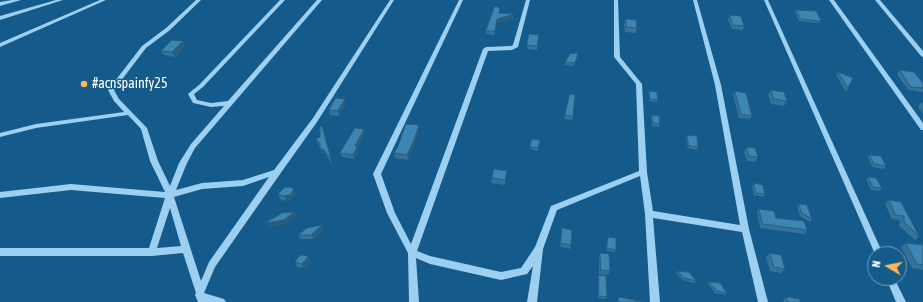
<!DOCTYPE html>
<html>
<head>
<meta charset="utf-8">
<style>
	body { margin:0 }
	#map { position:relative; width:923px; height:302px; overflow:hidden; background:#145a8a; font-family:"Asap Condensed",sans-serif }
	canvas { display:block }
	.north { position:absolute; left:867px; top:246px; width:40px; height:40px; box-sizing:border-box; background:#145a8a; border:1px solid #729cb9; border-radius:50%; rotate:280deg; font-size:11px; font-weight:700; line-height:16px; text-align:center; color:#fff }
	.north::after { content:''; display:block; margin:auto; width:14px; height:18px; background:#ffb65a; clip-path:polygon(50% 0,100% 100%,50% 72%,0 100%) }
</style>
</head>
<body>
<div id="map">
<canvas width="923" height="302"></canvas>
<div class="north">N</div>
</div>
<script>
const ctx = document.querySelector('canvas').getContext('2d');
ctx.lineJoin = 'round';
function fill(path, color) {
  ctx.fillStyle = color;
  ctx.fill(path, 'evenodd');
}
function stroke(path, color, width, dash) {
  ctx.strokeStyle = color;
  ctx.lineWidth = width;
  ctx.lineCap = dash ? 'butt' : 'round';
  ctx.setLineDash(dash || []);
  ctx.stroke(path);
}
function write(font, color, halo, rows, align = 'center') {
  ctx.font = font + ' "Asap Condensed",sans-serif';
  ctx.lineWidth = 3;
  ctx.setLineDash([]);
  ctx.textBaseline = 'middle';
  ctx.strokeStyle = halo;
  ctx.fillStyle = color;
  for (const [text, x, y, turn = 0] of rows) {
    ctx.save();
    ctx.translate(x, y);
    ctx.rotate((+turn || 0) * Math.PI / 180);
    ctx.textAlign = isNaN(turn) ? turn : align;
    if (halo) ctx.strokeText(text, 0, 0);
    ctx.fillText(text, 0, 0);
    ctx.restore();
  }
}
fill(new Path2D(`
	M12 0H21L0 6V2Z
	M56 0H63L0 20V16Z
	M100 0H106L0 47V43Z
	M196 0H201L170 30 146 48 114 90 119 99 147 128 158 161 170 186 179 163 191 144 224 106 211 107 193 103 188 94 189 93 199 85 280 0H285L203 87 194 94 197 100 211 103 228 101 317 0H322L195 148 187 163 176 190 202 183 243 180 274 170 313 118 390 0H394L317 122 280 174 215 267 204 293 224 299 226 302H198L195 295 196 293 183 253 152 256H0V248H149L165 198 71 190 0 198V192L71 184 165 192 150 161 141 129 128 115 36 128 0 137V133L36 124 124 112 114 101 108 90 142 46 166 28ZM269 177 209 262 201 281 174 197 202 189 243 186ZM170 208 181 246 157 248Z
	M459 0H463L381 174 395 213 411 244 483 49 486 47 511 46 513 45 526 0H530L518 47 512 50 488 51 417 251 430 256 501 272 521 268 535 247 551 206 639 171 636 84 614 57V0H618L620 57 642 84 647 172 653 211 740 225 715 85 693 0H697L721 85 749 229 768 302H758L742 232 653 218 660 302H650L645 214 640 176 557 210 543 249 537 302H527L533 266 527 274 501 280 430 264 416 258 419 302H409L408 253 387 213 373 174Z
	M764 0H768L883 254H875Z
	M829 0H834L923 123V130H921Z
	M875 0H880L923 51V57L921 56Z
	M886 278H894L906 302H896Z`), '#9ccff0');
fill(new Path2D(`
	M796 10 816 11 820 22 817 23 799 21 795 12Z
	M499 13 514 18 497 23 494 35 486 34V31Z
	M730 15 744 26 743 30 732 29 728 19Z
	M626 19 637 28 636 33 625 32 624 24Z
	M529 34 539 35 537 50 527 49Z
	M183 41 185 45 175 57 164 55 161 51Z
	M578 55 574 66 565 65V62Z
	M900 70 923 83V92L908 90 897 74Z
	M838 72 848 88 846 92 836 75Z
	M771 90 787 101 784 106 771 104 768 95Z
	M649 91 658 100 657 102 649 101Z
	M735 91 752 116 750 119 739 118 733 95Z
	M570 94 573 116 572 120 564 119Z
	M922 102 923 103V114L918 107Z
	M346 104 339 116 330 115 329 110Z
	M652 115 660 124 659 127 652 126 651 117Z
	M322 126 332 164 325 153 322 154 320 147 318 144 316 139 320 137Z
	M364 129 365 134 357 148 358 152 354 159 342 157 340 153Z
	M419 130 414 145 408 160 395 158 394 153Z
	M687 135 698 147 697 150 688 148 686 138Z
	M532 139 540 140 538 151 530 149Z
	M747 147 758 157 755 162 747 161 744 152Z
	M870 155 886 166 884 169 872 167 868 157Z
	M507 171 505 185 491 183 492 178Z
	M868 177 882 188 879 191 871 190 866 179Z
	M754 183 765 194 764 197 754 195 752 186Z
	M278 194H296L291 199 286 201 280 199Z
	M889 200 901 202 919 236 915 240 899 226 900 220 892 219 885 204Z
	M799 204 812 219 810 222 800 216 797 206Z
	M759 209 776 218 807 230 804 234 760 228 757 212Z
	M322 225 324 230 313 239H300L298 235Z
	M562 228 571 245 570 249 560 247Z
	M608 237 616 250 615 252 607 251V239Z
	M906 243 923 245V270L912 268 901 247Z
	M600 253 610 271 608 275 599 274V258Z
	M770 253 785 269 781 273 770 271 766 257Z
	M308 256 310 260 308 265 303 268 297 267 295 262Z
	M678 271 696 281 694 283 683 280 676 273Z
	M599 275 607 297 606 299 598 298V277Z
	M709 282 727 293 726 295 715 293 708 284Z
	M786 297 800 302H784L783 301Z`), '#34729a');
fill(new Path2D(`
	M514 14V18L497 23 494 35 497 19Z
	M183 41 185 45 175 57 172 52Z
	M345 99 346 104 339 116 338 111Z
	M419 125V130L414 145 408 160 407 155Z
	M364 129 365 134 357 148 358 152 354 159 353 155 355 146Z
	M320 149H323L325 153 322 154Z
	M294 189 296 194 291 199 286 201 284 196Z
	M294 212 296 216 286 224 268 228 266 223Z
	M322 225 324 230 313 239 311 235Z
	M308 256 310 260 308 265 303 268 301 264Z`), '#2b5d7d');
const building = new Path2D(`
	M495 6 500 8 499 13 514 14 497 19 495 31H486Z
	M796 10 816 11 821 20 819 21 801 19Z
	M730 15 741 16 744 26 733 25Z
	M626 19 636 20 637 28 627 27Z
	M529 34 539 35 537 46 527 45Z
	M172 40 183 41 172 52 161 51Z
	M578 53 575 63 565 62 570 54Z
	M900 70 914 72 923 83V88L911 87Z
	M838 72 853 78 848 88Z
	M771 90 784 92 787 101 774 99Z
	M649 91 657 92 658 100 650 99Z
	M735 91 746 93 752 116 741 114Z
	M570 94 575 95 573 116 565 115Z
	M336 98 345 99 338 111 329 110Z
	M652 115 659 116 660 124 653 123Z
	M406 124 419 125 414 140 407 155 394 153 398 146Z
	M322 126 331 159 323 149H320V144L316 139 320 137V127Z
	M355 128 364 129 355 146 357 147 353 155 340 153Z
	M687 135 697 136 698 147 689 146Z
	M532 139 540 140 538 148 530 147Z
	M747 147 755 148 758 157 749 156Z
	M870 155 881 156 886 166 874 164Z
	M494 169 507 171 505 180 492 178Z
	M868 177 876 178 882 188 873 187Z
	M754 183 763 185 765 194 756 193Z
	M290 187 294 189 290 195 284 196 278 194 284 188Z
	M889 200 901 202 919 236 904 222V216L896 215Z
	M799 204 807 205 812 219 802 213Z
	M759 209 774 211 776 218 804 221 807 230 763 224Z
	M294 212 284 220 266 223H265L282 213Z
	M322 225 311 235H298L307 228Z
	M562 228 572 230 571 245 561 243Z
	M608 237 616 238V250L607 248Z
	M906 243 923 245V265L917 264Z
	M600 253 609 254 610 271 601 270Z
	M770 253 781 255 785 269 774 267Z
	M302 255 308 256 306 260 301 264 295 262 298 257Z
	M678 271 689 272 696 281 684 278Z
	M599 275 606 276 607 297 599 296Z
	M709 282 720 283 727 293 717 291Z
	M619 297 644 302H618Z
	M786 297 800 299V302H788Z`);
fill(building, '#3d85b3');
stroke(building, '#2b5d7d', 1);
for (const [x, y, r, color] of [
	[84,84,4,"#ffb65a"]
]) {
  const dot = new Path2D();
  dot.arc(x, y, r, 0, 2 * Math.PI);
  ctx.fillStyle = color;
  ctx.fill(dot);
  stroke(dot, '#145a8a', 1.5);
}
write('14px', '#fff', '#145a8a', [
	["#acnspainfy25",92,84]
], 'left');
</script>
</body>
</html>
